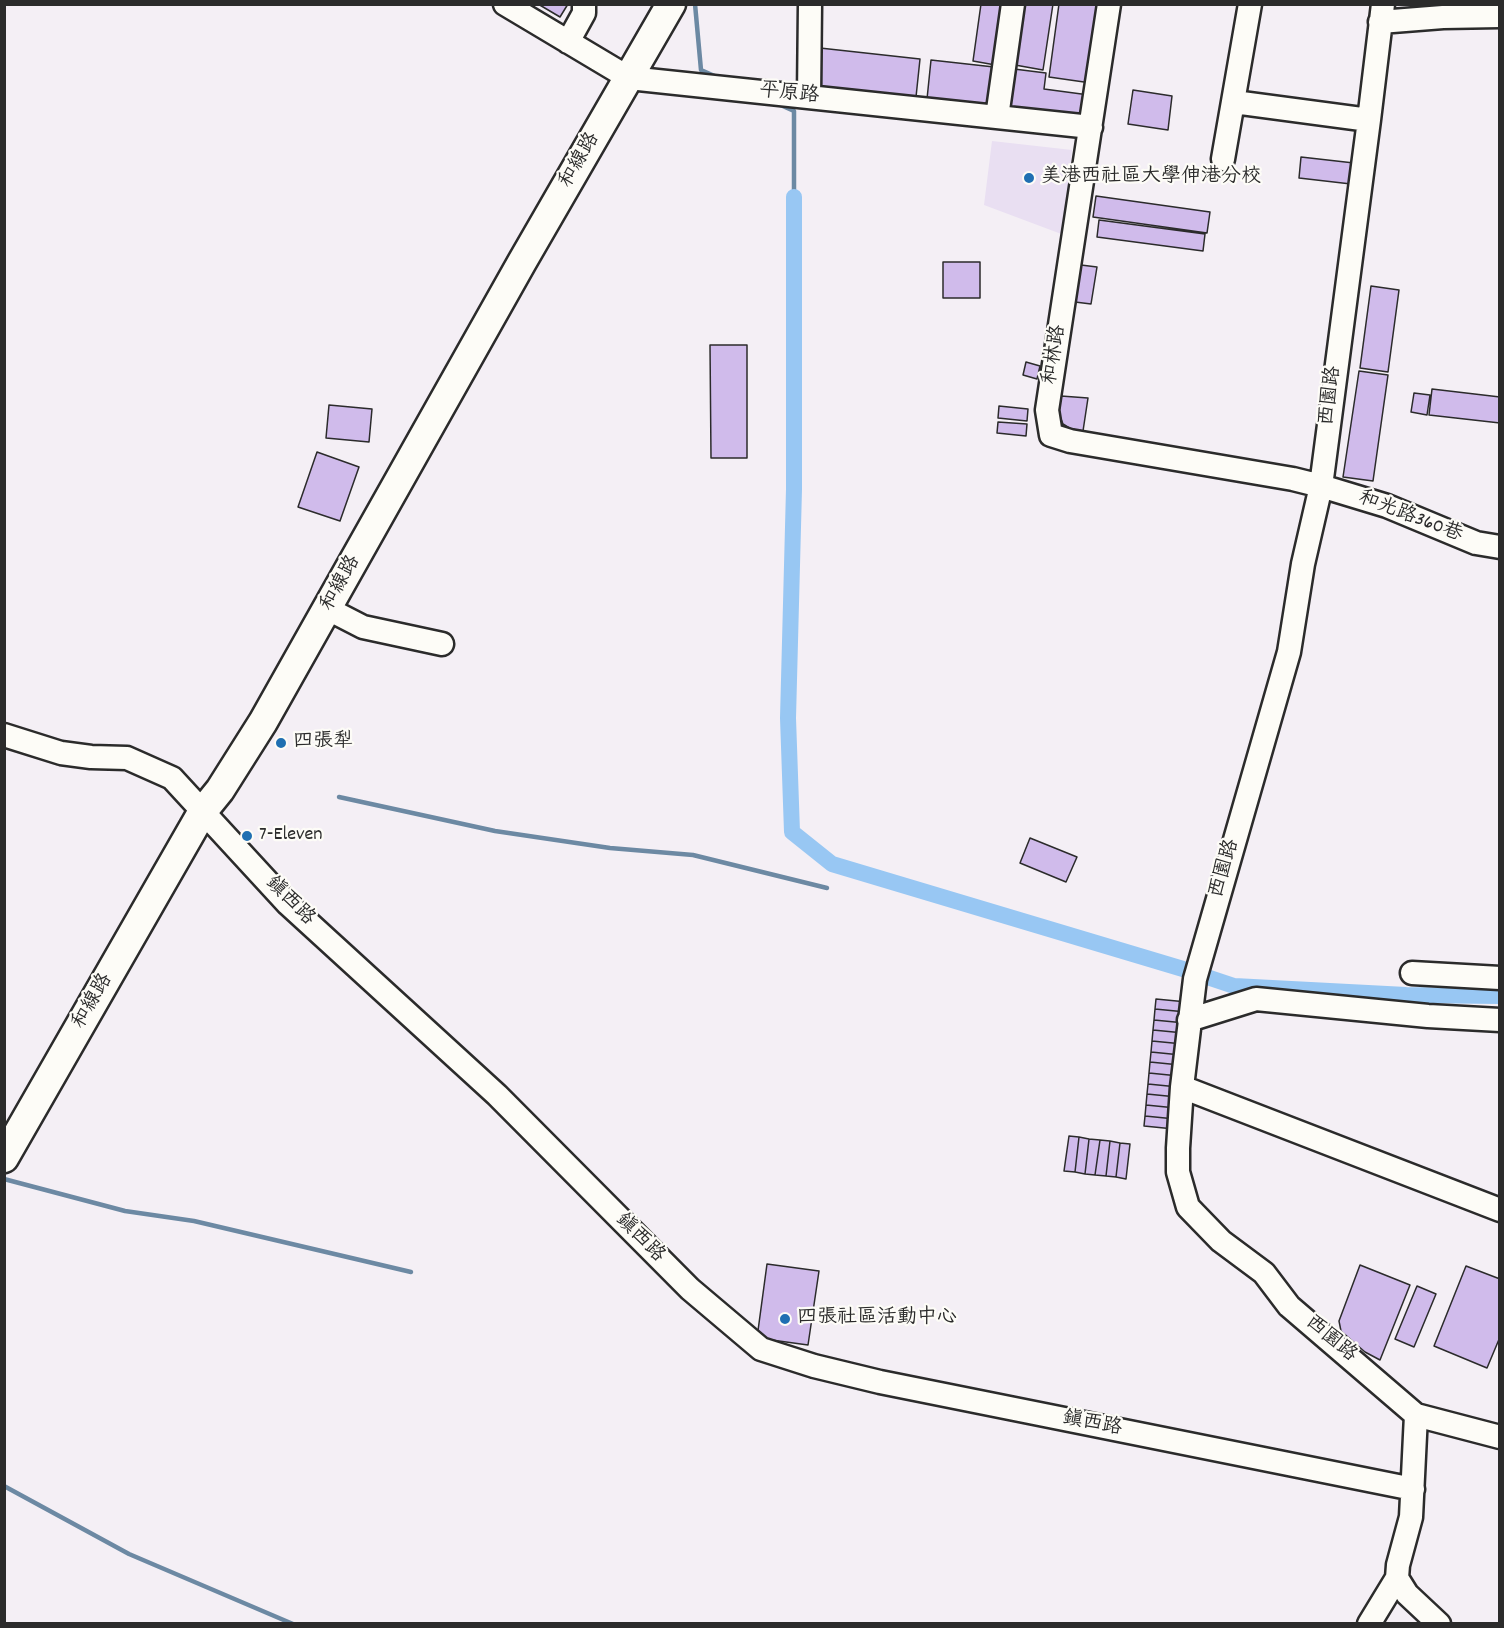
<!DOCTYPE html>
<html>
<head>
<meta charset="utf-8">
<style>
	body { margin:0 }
	#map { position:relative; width:1504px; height:1628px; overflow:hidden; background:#f4eff5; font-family:Dekko,sans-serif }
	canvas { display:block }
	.frame { position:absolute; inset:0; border:6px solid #2b2b2b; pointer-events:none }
</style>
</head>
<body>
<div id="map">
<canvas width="1504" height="1628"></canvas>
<div class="frame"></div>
</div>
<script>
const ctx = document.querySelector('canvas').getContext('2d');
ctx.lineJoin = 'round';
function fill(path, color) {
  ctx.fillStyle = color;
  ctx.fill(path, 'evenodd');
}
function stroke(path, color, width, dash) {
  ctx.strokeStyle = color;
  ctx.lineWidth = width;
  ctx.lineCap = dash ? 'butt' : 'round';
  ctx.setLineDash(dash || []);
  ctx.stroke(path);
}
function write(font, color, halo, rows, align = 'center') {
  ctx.font = font + ' Dekko,"LXGW WenKai TC",sans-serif';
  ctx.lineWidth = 4.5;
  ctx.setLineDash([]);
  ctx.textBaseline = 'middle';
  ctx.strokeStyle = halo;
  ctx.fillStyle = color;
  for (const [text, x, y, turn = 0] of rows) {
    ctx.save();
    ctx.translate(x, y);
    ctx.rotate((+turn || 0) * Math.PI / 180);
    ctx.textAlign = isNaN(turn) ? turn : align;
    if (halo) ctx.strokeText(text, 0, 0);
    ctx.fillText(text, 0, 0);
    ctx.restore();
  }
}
fill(new Path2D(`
	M992 141 1072 150 1064 235 984 205Z`), '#e9dff2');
stroke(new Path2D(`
	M695 4 701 70 719 78
	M776 103 794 111V197
	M339 797 495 831 610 848 693 855 827 888
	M4 1179 125 1211 194 1221 411 1272
	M4 1486 129 1554 293 1624`), '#6c89a3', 4.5);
stroke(new Path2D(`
	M794 197V489L788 718 792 832 832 864 1183 969 1234 986 1406 995 1500 996`), '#98c7f3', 16);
const building = new Path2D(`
	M538 4H568L560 17Z
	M981 4H1010L1001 66 973 61Z
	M1024 4H1053L1043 70 1015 65Z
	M1059 4H1103L1091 83 1049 77Z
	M820 48 920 59 916 97 815 86Z
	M931 60 994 67 990 106 927 99Z
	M1014 69 1046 73 1044 89 1089 95 1088 109 1075 116 1009 108Z
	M1133 90 1172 96 1168 130 1128 124Z
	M1301 157 1354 163 1351 184 1299 178Z
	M1096 196 1210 212 1207 233 1093 217Z
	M1099 220 1205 234 1203 251 1097 237Z
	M943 262H980V298H943Z
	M1081 265 1097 267 1091 304 1075 302Z
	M1371 286 1399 290 1388 372 1360 368Z
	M710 345H747V458H711Z
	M1026 362 1040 366 1037 379 1023 375Z
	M1359 371 1388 375 1373 481 1343 477Z
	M1432 389 1500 397V423L1429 415Z
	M1414 393 1430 395 1427 415 1411 412Z
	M1061 396 1088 398 1083 431 1071 429 1063 424 1059 414Z
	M329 405 372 409 369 442 326 438Z
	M999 406 1028 409 1027 421 998 418Z
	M998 422 1027 424 1026 436 997 433Z
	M317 452 359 467 340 521 298 507Z
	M1030 838 1077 857 1066 882 1020 863Z
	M1156 999 1187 1002 1186 1012 1155 1009Z
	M1155 1009 1186 1012 1185 1023 1154 1020Z
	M1154 1020 1185 1023 1184 1033 1153 1030Z
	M1153 1030 1184 1033 1183 1044 1152 1041Z
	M1152 1041 1183 1044 1181 1055 1151 1052Z
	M1151 1052 1181 1055 1180 1065 1150 1062Z
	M1150 1062 1180 1065 1179 1076 1149 1073Z
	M1149 1073 1179 1076 1178 1087 1148 1084Z
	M1148 1084 1178 1087 1177 1097 1147 1094Z
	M1147 1094 1177 1097 1176 1108 1146 1105Z
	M1146 1105 1176 1108 1175 1119 1145 1116Z
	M1145 1116 1175 1119 1174 1129 1144 1126Z
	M1069 1136 1079 1137 1075 1172 1064 1171Z
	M1079 1137 1089 1139 1085 1174 1075 1172Z
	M1089 1139 1100 1140 1095 1175 1085 1174Z
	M1100 1140 1110 1141 1106 1176 1095 1175Z
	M1110 1141 1120 1143 1116 1177 1106 1176Z
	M1120 1143 1130 1144 1126 1179 1116 1177Z
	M767 1264 819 1271 808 1345 757 1338Z
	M1360 1265 1410 1285 1380 1360 1365 1352 1341 1331 1339 1321Z
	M1466 1266 1500 1279V1337L1487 1368 1434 1346Z
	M1417 1286 1436 1294 1414 1347 1395 1339Z`);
fill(building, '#d0bbeb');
stroke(building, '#2b2b2b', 1.5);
const minor = new Path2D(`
	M505 4 629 78 1091 127
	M1109 4 1047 410 1051 435 1070 441 1293 479 1321 486 1387 506 1476 543 1500 547
	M1383 4 1369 120 1321 486 1303 564 1289 652 1195 979 1182 1087 1178 1148V1172L1188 1207 1221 1241 1264 1273 1289 1306 1416 1415 1411 1517 1398 1565 1397 1578 1407 1594 1439 1624
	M1380 22 1443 17 1500 16
	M568 42 584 13V4
	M809 97 810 4
	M1234 102 1369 120
	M997 117 1013 4
	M1223 159 1250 4
	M328 609 363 627 442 644
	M4 735 61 753 91 757 127 758 172 778 288 904 497 1095 690 1289 761 1349 814 1366 880 1382 1413 1489
	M1412 973 1500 978
	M1189 1020 1256 999 1428 1016 1500 1020
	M1182 1087 1500 1210
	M1416 1415 1500 1437
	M1369 1624 1397 1578`);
const major = new Path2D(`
	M4 1158 203 811 220 790 263 722 522 262 671 4`);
stroke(minor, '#2b2b2b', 27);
stroke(major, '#2b2b2b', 33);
stroke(minor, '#fdfcf7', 22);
stroke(major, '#fdfcf7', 28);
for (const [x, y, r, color] of [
	[1029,178,6,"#1f6fb2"],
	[281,743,6,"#1f6fb2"],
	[247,836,6,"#1f6fb2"],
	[785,1319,6,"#1f6fb2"]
]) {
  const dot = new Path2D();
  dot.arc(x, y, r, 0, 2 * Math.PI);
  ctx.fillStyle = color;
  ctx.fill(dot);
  stroke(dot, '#fdfcf7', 2);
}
write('20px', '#2b2b2b', '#fdfcf7', [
	["平原路",789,95,6],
	["和線路",581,161,-60],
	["和林路",1056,355,-81],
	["西園路",1332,396,-83],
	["和光路360巷",1410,518,21],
	["和線路",342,584,-61],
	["西園路",1226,869,-74],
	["鎮西路",289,902,45],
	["和線路",94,1002,-60],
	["鎮西路",639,1239,45],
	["西園路",1330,1340,40],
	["鎮西路",1092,1425,11]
]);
write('20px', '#2b2b2b', '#fdfcf7', [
	["美港西社區大學伸港分校",1041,178],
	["四張犁",293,743],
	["7-Eleven",259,836],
	["四張社區活動中心",797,1319]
], 'left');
</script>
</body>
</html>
